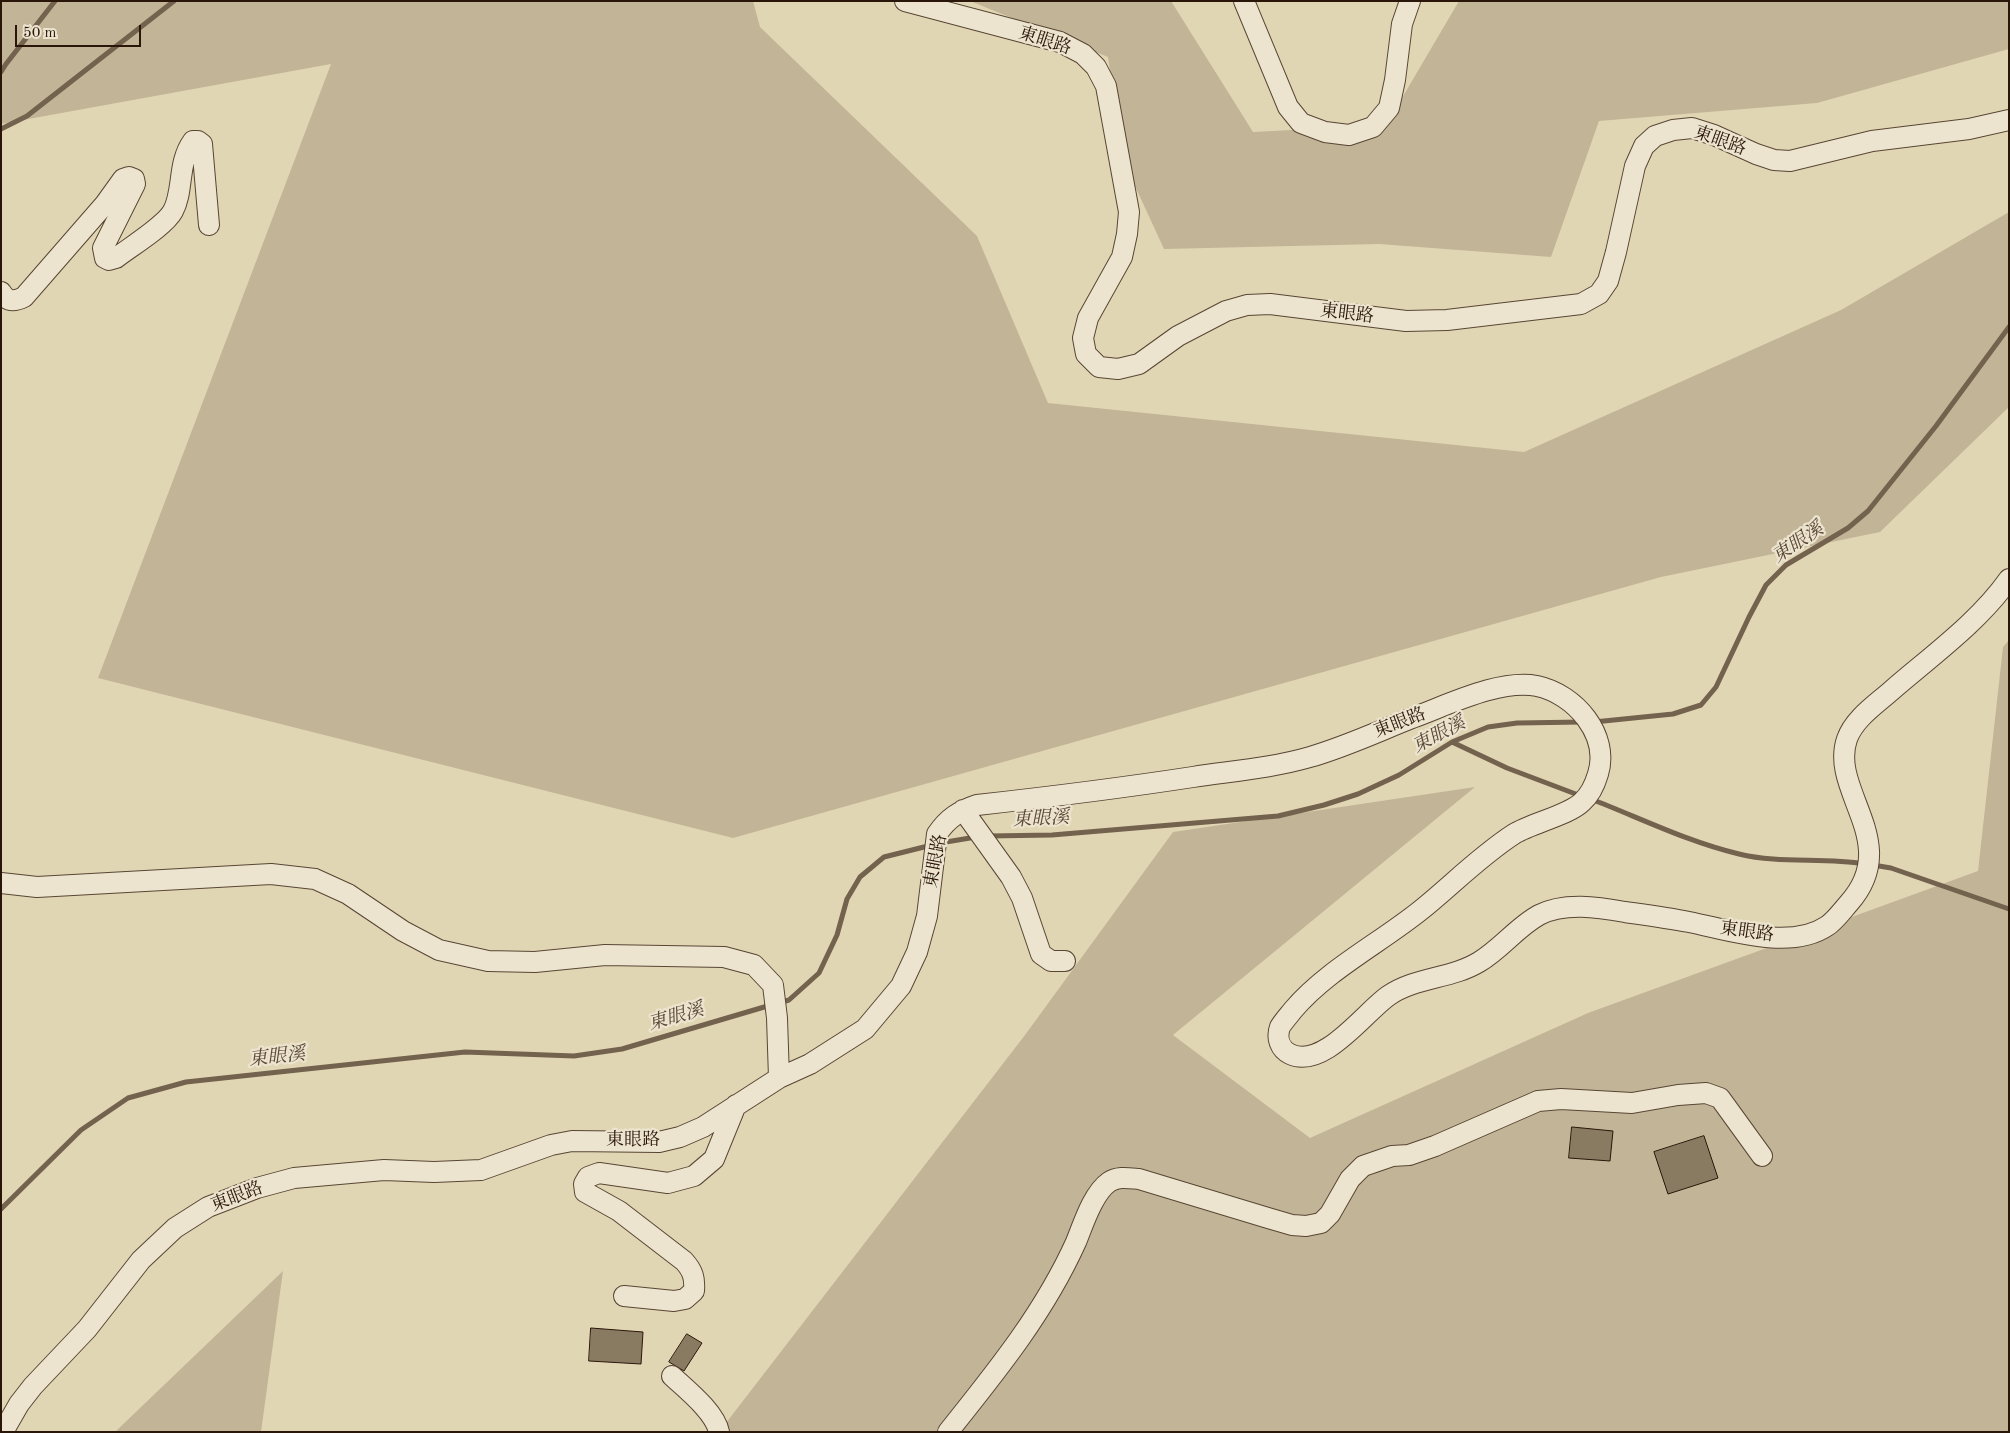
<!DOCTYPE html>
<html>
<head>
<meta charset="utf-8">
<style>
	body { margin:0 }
	#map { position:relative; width:2010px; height:1433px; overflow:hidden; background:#e1d6b4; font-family:"Old Standard TT",serif }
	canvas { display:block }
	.frame { position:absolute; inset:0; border:2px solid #2a1609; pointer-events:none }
	.scale { position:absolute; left:15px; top:25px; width:126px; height:22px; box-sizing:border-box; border:2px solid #2a1609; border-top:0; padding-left:6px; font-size:15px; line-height:18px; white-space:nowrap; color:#2a1609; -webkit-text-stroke:4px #ece4ce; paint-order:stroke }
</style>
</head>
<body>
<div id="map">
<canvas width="2010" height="1433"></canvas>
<div class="frame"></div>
<div class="scale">50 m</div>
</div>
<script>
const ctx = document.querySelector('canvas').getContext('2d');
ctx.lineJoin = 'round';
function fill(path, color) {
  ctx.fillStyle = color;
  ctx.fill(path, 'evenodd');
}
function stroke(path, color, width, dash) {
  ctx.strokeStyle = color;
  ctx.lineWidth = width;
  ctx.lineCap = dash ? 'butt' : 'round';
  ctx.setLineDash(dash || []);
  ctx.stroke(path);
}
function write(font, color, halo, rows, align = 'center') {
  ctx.font = font + ' "Old Standard TT","Noto Serif TC",serif';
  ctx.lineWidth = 4.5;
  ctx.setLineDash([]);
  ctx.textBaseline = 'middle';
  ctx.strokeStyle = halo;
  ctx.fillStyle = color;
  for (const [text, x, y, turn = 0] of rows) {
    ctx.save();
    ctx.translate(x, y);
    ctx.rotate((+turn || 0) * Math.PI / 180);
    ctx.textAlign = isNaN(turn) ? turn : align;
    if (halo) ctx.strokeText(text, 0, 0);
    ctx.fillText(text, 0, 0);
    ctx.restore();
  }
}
fill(new Path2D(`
	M1 1H753L760 27 977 236 1048 403 1524 452 1841 310 2009 212V407L1880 532 1661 577 733 838 98 678 331 64 1 124Z
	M970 1H1171L1253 132 1367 126 1399 103 1459 1H2009V49L1817 103 1599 121 1551 257 1379 244 1164 249 1123 160 1108 57Z
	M2009 640V1432H719L1025 1035 1173 832 1475 787 1173 1035 1310 1138 1588 1013 1978 871 2003 647Z
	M283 1271 261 1432H115Z`), '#c2b597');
stroke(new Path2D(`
	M1 72 6 64 55 1
	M1 129 27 116 174 1
	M1594 722 1673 714 1701 705 1716 687 1749 617 1766 585 1786 565 1848 528 1868 511 1936 426 2009 327
	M1452 742 1507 768 1581 796
	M1591 799C1640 818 1688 842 1739 854 1780 864 1823 857 1865 864
	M989 836 1052 835 1278 816 1324 805 1358 794 1399 775 1452 742 1488 727 1517 723 1583 722
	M940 843 976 837
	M1873 865 1891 868 2009 909
	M779 1003 789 1000 819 973 837 935 847 899 860 877 884 857 932 845
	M1 1209 81 1130 128 1098 186 1082 465 1052 574 1056 622 1049 771 1005`), '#73624d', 5);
const building = new Path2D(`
	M1572 1127 1613 1131 1610 1161 1569 1158Z
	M1704 1136 1718 1178 1668 1194 1654 1152Z
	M591 1328 643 1332 641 1364 589 1361Z
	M687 1334 702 1343 684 1371 669 1362Z`);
fill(building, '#897a62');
stroke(building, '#2a1609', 1);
const minor = new Path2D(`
	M905 1 1060 42 1083 54 1096 67 1106 86 1129 212 1127 234 1122 257 1088 318 1083 338 1086 354 1099 367 1118 369 1139 364 1178 336 1226 311 1247 305 1270 304 1406 321 1447 320 1581 304 1599 294 1608 281 1616 252 1635 166 1644 146 1655 136 1673 130 1692 128 1714 135 1756 154 1774 160 1790 161 1872 141 1969 129 2009 120
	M1244 1 1288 107 1301 123 1325 132 1349 135 1373 127 1389 108 1395 80 1402 24 1410 1
	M1 292C7 302 14 302 24 297L105 204 123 179 129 177 134 179 135 184 103 248 105 258 109 260 116 258C130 247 165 226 173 211 184 191 177 163 193 141H198L202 144 209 225
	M963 810 1011 877 1022 898 1041 954 1051 961H1065
	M1 883 37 887 271 874 315 879 348 894 403 931 439 950 488 961 535 962 605 955 724 957 754 965 773 985 777 1018 779 1078
	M624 1296 674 1301 685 1299 694 1291C695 1278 693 1271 684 1261L619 1211 585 1192 584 1184 588 1177 599 1173 668 1183 694 1176 714 1159 736 1105
	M672 1376C687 1390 715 1412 719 1432
	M3 1432 19 1404 33 1386 87 1329 141 1260 175 1228 208 1207 257 1188 294 1178 384 1170 434 1172 481 1170 551 1145 572 1141 659 1142 680 1137 703 1127 779 1078 810 1064 865 1029 901 986 917 952 927 916 937 834C948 818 959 811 977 805 1049 797 1121 788 1193 777 1232 771 1272 768 1310 757 1345 747 1379 731 1412 718 1448 705 1499 679 1537 686 1575 694 1610 735 1598 774 1595 784 1590 795 1582 802 1569 815 1532 823 1514 834 1480 856 1452 885 1421 910 1380 943 1327 970 1293 1010 1290 1014 1282 1023 1280 1027 1276 1038 1280 1049 1290 1054 1323 1070 1364 1013 1388 996 1415 977 1451 979 1479 962 1501 949 1517 927 1539 915 1564 902 1598 907 1625 912 1646 915 1668 918 1689 922 1729 930 1790 951 1827 926 1835 921 1842 911 1849 903 1903 842 1829 791 1847 739 1854 719 1875 705 1891 691 1930 657 1979 622 2009 579
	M948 1432C996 1372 1044 1313 1076 1242 1083 1225 1093 1193 1109 1182 1118 1176 1128 1178 1139 1179L1268 1218 1292 1225 1306 1226 1321 1223 1330 1214 1350 1179 1363 1166 1392 1156 1409 1155 1435 1146 1538 1101 1561 1099 1632 1103 1678 1095 1706 1093 1720 1098 1762 1156`);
stroke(minor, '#584634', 22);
stroke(minor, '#ece4ce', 20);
write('18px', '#2a1609', '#ece4ce', [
	["東眼路",1045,41,18],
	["東眼路",1720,141,20],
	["東眼路",1347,314,7],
	["東眼路",1400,723,-21],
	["東眼路",936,861,-79],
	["東眼路",1747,932,8],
	["東眼路",633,1140],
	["東眼路",237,1197,-21]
]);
write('italic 19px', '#5a4936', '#ece4ce', [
	["東眼溪",1798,543,-34],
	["東眼溪",1439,735,-28],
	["東眼溪",1041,819,-3],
	["東眼溪",676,1017,-16],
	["東眼溪",277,1057,-6]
]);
</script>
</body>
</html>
